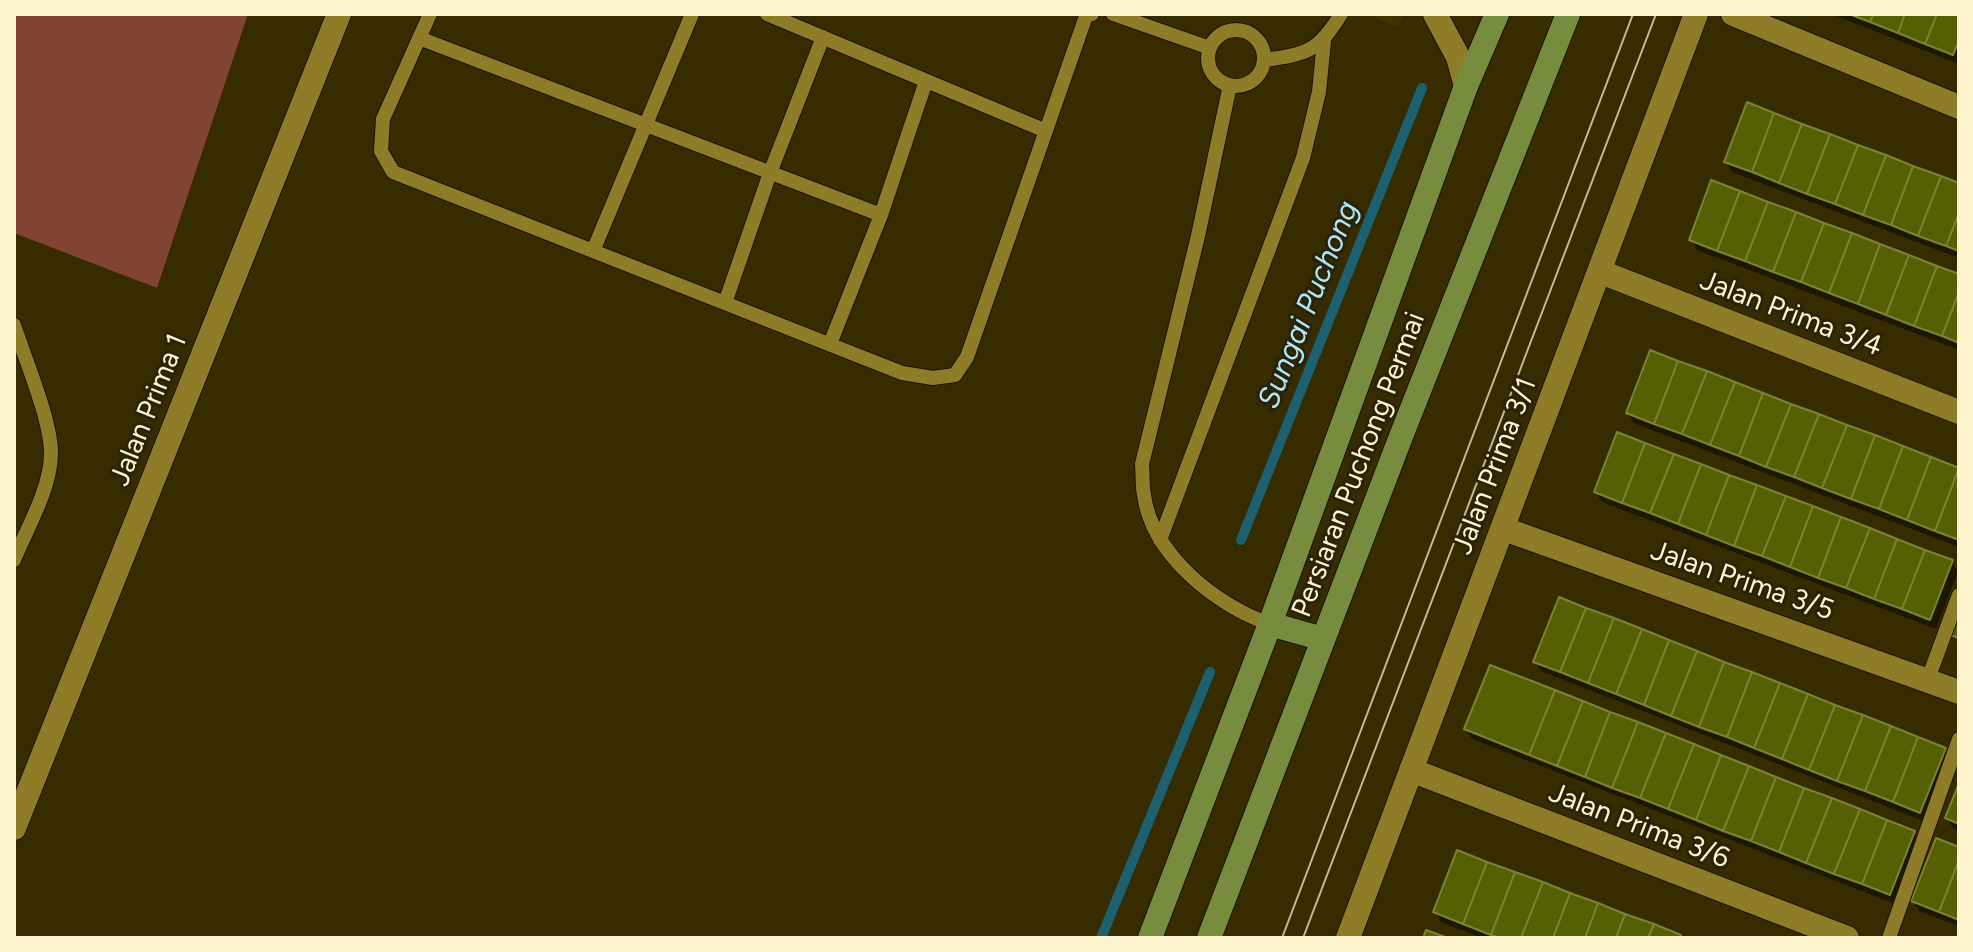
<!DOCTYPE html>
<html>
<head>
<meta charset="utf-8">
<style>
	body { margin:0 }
	#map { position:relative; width:1973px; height:952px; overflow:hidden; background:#372c00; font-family:Figtree,sans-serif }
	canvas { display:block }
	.frame { position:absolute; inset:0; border:16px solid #fef5ce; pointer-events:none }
</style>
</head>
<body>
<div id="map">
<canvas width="1973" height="952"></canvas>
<div class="frame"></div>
</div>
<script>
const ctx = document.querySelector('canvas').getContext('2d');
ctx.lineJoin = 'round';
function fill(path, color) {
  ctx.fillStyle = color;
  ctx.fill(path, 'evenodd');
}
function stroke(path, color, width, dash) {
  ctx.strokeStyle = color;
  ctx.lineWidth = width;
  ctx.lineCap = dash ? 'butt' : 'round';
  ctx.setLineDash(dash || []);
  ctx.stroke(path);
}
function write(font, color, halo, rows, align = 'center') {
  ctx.font = font + ' Figtree,sans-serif';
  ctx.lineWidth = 6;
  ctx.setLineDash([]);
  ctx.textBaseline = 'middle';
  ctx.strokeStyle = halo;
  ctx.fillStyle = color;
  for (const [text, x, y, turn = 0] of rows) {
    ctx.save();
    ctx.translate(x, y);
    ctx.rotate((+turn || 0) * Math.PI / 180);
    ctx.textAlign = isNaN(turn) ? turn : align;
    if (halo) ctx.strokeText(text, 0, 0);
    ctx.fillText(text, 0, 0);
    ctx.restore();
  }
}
fill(new Path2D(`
	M1366 14H1404L1399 27Z`), '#403500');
fill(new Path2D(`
	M14 14H248L157 288 14 233Z`), '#814333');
fill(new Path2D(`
	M1831 14H1959V64Z
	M1726 162 1959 185V258L1732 172Z
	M1691 240 1959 276V350L1697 250Z
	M1628 413 1959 470V547L1634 423Z
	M1596 492 1952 562 1958 572 1936 629 1602 502Z
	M1535 661 1944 749 1950 759 1926 822 1541 671Z
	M1466 729 1914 832 1919 842 1895 904 1472 739Z
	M1959 789V831L1953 828 1947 818Z
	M1959 849V926L1919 911 1913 901Z
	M1458 853 1684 938H1482L1441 922 1435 912Z`), '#0007');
stroke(new Path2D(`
	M1241 540 1422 88
	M1101 938 1210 672`), '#1d6170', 10);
const building = new Path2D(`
	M1849 14H1873L1870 22Z
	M1873 14H1905L1898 33 1870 22Z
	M1905 14H1937L1925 44 1898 33Z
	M1937 14H1959V41L1953 55 1925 44Z
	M1747 102 1774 113 1752 172 1724 162Z
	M1774 113 1802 124 1779 183 1752 172Z
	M1802 124 1830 134 1807 194 1779 183Z
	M1830 134 1858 145 1835 204 1807 194Z
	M1858 145 1886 155 1863 215 1835 204Z
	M1886 155 1913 166 1891 225 1863 215Z
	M1913 166 1941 176 1918 236 1891 225Z
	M1941 176 1959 183V213L1946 246 1918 236Z
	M1711 180 1740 191 1717 251 1689 240Z
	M1740 191 1768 202 1745 261 1717 251Z
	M1768 202 1796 212 1773 272 1745 261Z
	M1796 212 1824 223 1801 282 1773 272Z
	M1959 213V251L1946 246Z
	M1824 223 1852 233 1829 293 1801 282Z
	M1852 233 1880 244 1858 304 1829 293Z
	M1880 244 1909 255 1886 315 1858 304Z
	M1909 255 1937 266 1914 326 1886 315Z
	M1937 266 1959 274V292L1942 336 1914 326Z
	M1959 292V343L1942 336Z
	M1650 350 1678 361 1654 424 1626 413Z
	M1678 361 1707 371 1682 434 1654 424Z
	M1707 371 1735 382 1710 445 1682 434Z
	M1735 382 1763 393 1739 456 1710 445Z
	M1763 393 1791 404 1766 467 1739 456Z
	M1791 404 1819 414 1794 477 1766 467Z
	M1819 414 1847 425 1822 488 1794 477Z
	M1847 425 1875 435 1851 499 1822 488Z
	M1617 432 1645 443 1622 503 1594 492Z
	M1875 435 1903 446 1879 509 1851 499Z
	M1645 443 1674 454 1650 513 1622 503Z
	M1903 446 1931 457 1907 520 1879 509Z
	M1674 454 1701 464 1678 524 1650 513Z
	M1931 457 1959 468 1935 531 1907 520Z
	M1701 464 1729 475 1706 535 1678 524Z
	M1959 468V540L1935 531Z
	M1729 475 1757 485 1734 546 1706 535Z
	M1757 485 1786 496 1762 556 1734 546Z
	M1786 496 1813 506 1790 567 1762 556Z
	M1813 506 1841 517 1818 578 1790 567Z
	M1841 517 1870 528 1846 588 1818 578Z
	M1870 528 1897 539 1874 599 1846 588Z
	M1897 539 1925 550 1902 609 1874 599Z
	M1925 550 1953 560 1930 620 1902 609Z
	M1559 597 1586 608 1560 672 1533 662Z
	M1586 608 1614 618 1588 683 1560 672Z
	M1959 613V638L1950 635Z
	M1614 618 1642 629 1616 694 1588 683Z
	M1642 629 1669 640 1644 705 1616 694Z
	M1669 640 1697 651 1671 716 1644 705Z
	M1697 651 1724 662 1699 727 1671 716Z
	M1724 662 1752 672 1727 737 1699 727Z
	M1490 665 1555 690 1529 755 1464 729Z
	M1752 672 1780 683 1754 748 1727 737Z
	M1780 683 1808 694 1782 759 1754 748Z
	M1555 690 1583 701 1557 766 1529 755Z
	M1808 694 1835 705 1809 770 1782 759Z
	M1583 701 1610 712 1585 777 1557 766Z
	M1835 705 1863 715 1837 781 1809 770Z
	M1610 712 1638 722 1612 788 1585 777Z
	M1863 715 1891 726 1865 791 1837 781Z
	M1638 722 1666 733 1640 798 1612 788Z
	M1891 726 1918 737 1893 802 1865 791Z
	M1666 733 1694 744 1668 809 1640 798Z
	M1918 737 1946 748 1920 813 1893 802Z
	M1694 744 1721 755 1696 820 1668 809Z
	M1721 755 1749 766 1723 831 1696 820Z
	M1749 766 1776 777 1751 841 1723 831Z
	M1776 777 1804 788 1779 852 1751 841Z
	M1959 783V824L1945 818Z
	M1804 788 1832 798 1806 863 1779 852Z
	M1832 798 1860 809 1834 874 1806 863Z
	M1860 809 1887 820 1862 884 1834 874Z
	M1887 820 1915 831 1890 895 1862 884Z
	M1936 838 1959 847V860L1939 912 1911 901Z
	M1457 850 1487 862 1463 924 1433 912Z
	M1959 860V920L1939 912Z
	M1487 862 1515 872 1491 935 1463 924Z
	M1515 872 1543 882 1521 938H1501L1491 935Z
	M1543 882 1570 893 1553 938H1521Z
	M1570 893 1598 903 1585 938H1553Z
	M1598 903 1625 914 1616 938H1585Z
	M1625 914 1654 924 1648 938H1616Z
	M1654 924 1681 935 1680 938H1648Z
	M1426 930 1448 938H1423Z`);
fill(building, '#575f05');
stroke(building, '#7a8435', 2);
const service = new Path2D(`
	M430 14 383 119 381 151 393 172 902 373 933 378 955 375 967 357 1086 16 1092 14
	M767 14 1046 131
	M1113 14 1210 48
	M1208 58a28 28 0 1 1 56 0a28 28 0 1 1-56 0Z
	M419 38 881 215
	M1264 60C1307 54 1318 52 1341 14
	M1230 85 1198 236 1142 464C1143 474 1142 485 1144 495 1152 555 1217 606 1270 624
	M593 251 692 14
	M725 303 770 173 823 37
	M14 325C25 359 52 422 51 455 50 490 27 528 14 560
	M830 344 881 215 926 81
	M1160 540 1303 158 1319 92 1324 41
	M1928 679 1959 595
	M1889 938 1959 739`);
const minor = new Path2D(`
	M1435 14 1458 57 1466 86
	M1733 14 1959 107
	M1601 272 1959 412
	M1504 529 1959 692
	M1411 770 1847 938
	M1348 938 1696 14`);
const tertiary = new Path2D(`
	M14 828 339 14`);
const secondary = new Path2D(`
	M1270 624 1323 639
	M1150 938 1270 624 1466 86 1497 14
	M1209 938 1400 439 1568 14`);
stroke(service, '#1b1500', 16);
stroke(minor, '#1b1500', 26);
stroke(tertiary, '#1b1500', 26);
stroke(secondary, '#1b1500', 26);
stroke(service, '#8f7c29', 14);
stroke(minor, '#8f7c29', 24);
stroke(tertiary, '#8f7c29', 24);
stroke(secondary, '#778c3f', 24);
stroke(new Path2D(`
	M1282 938 1633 14
	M1303 938 1656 14`), '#c6bc94', 2);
write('28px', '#fef5ce', '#292309', [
	["Jalan Prima 3/4",1791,314,21],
	["Jalan Prima 1",149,410,-68],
	["Persiaran Puchong Permai",1359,465,-69],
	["Jalan Prima 3/1",1495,466,-69],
	["Jalan Prima 3/5",1742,581,19],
	["Jalan Prima 3/6",1639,826,21]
]);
write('italic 30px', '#b0e7f5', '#292309', [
	["Sungai Puchong",1309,305,-68]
]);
</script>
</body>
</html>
